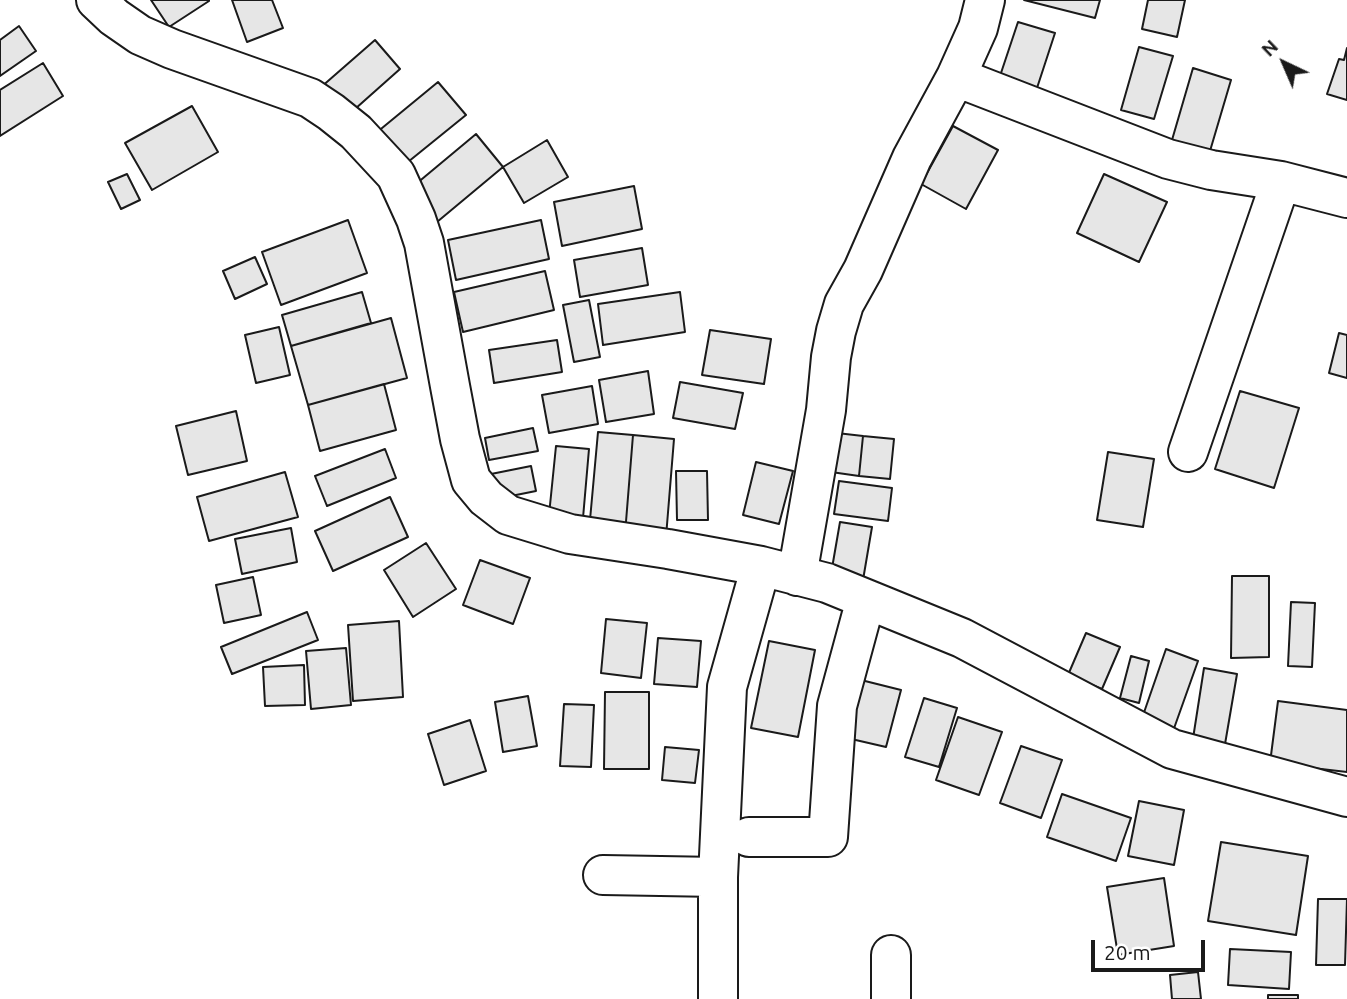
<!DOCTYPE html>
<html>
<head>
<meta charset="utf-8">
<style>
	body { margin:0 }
	#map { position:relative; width:1347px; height:999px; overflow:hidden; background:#fff; font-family:Ubuntu,sans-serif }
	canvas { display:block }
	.north { position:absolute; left:1249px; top:28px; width:70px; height:70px; -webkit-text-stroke:5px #fff; paint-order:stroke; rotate:316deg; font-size:19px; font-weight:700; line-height:28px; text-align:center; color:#1a1a1a }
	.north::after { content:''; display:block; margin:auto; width:24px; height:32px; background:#1a1a1a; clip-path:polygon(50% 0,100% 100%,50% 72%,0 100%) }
	.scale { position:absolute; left:1091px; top:940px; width:114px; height:32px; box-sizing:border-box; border:4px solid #1a1a1a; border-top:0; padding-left:9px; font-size:21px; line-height:24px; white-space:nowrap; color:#1a1a1a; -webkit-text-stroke:5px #fff; paint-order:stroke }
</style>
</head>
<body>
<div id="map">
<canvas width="1347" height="999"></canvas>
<div class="north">N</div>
<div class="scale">20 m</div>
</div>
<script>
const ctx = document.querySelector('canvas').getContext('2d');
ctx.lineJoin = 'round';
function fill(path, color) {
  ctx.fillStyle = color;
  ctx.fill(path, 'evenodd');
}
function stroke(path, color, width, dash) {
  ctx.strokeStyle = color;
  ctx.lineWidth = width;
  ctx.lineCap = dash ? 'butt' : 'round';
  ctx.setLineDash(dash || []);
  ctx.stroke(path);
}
const building = new Path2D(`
	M151 0H209V1L169 27Z
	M232 0H272L283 28 247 42Z
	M1024 0H1100L1095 18Z
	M1148 0H1185L1177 37 1142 29Z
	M1018 22 1055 33 1037 88 1000 76Z
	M19 26 36 51 0 76V40Z
	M375 40 400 69 346 117 320 88Z
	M1139 47 1173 56 1154 119 1121 110Z
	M1347 48V100L1327 94 1339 59 1344 60Z
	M43 63 63 96 0 136V90Z
	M1193 68 1231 80 1210 151 1172 140Z
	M438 82 466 115 403 166 376 133Z
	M192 106 218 152 152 190 125 143Z
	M953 126 998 150 966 209 921 184Z
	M476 134 503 167 437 222 410 189Z
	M547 140 568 177 524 203 503 167Z
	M127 174 140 200 121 209 108 182Z
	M1104 174 1167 202 1139 262 1077 233Z
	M634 186 642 229 562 246 554 202Z
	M348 220 367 273 281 305 262 252Z
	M541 220 549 259 456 280 448 240Z
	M642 248 648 285 580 297 574 260Z
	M255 257 267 284 235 299 223 271Z
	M545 271 554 310 463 332 454 292Z
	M362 292 371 323 291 346 282 315Z
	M680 292 685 332 603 345 598 304Z
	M589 300 600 357 574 362 563 305Z
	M391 318 407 378 308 405 291 346Z
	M279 327 290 375 256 383 245 335Z
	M710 330 771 339 764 384 702 375Z
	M1339 333 1347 335V378L1329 373Z
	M557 340 562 372 494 383 489 350Z
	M648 371 654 414 606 422 599 380Z
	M680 382 743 393 735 429 673 418Z
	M384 384 396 430 320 451 308 405Z
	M592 386 598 424 549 433 542 395Z
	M1240 391 1299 408 1274 488 1215 469Z
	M236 411 247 461 188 475 176 426Z
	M533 428 538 451 489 460 485 438Z
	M598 432 633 435 625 534 589 531Z
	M828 432 863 436 859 476 824 471Z
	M633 435 674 439 666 537 625 534Z
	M863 436 894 439 890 479 859 476Z
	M556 446 589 449 583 518 549 515Z
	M385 449 396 478 327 506 315 476Z
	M1108 452 1154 459 1143 527 1097 520Z
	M756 462 793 471 779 524 743 515Z
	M531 466 536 491 491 500 486 475Z
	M676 471H707L708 520H677Z
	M285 472 298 517 209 541 197 497Z
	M839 481 892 488 888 521 834 514Z
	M390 497 408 537 333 571 315 531Z
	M840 522 872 527 863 580 831 574Z
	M291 528 297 562 242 574 235 539Z
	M426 543 456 589 413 617 384 570Z
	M480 560 530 578 513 624 463 605Z
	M1232 576H1269V657L1231 658Z
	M253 577 261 615 224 623 216 585Z
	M1291 602 1315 603 1312 667 1288 666Z
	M307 612 318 640 232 674 221 647Z
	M606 619 647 623 641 678 601 673Z
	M399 621 403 697 353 701 348 625Z
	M1086 633 1120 647 1102 689 1068 675Z
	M658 638 701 641 697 687 654 684Z
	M769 641 815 650 798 737 751 728Z
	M346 648 351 705 311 709 306 651Z
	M1166 649 1198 661 1172 734 1140 724Z
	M1131 656 1149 661 1139 703 1120 698Z
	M304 665 305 705 265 706 263 667Z
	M1204 668 1237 674 1224 750 1192 745Z
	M861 680 901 690 886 747 847 738Z
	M605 692H649V769H604Z
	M528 696 537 746 503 752 495 702Z
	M924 698 957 708 939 767 905 757Z
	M1278 701 1347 710V772L1270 763Z
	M564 704 594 705 591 767 560 766Z
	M958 717 1002 732 979 795 936 780Z
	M470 720 486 771 444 785 428 734Z
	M1021 746 1062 760 1041 818 1000 803Z
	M665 747 699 750 695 783 662 780Z
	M1062 794 1131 818 1116 861 1047 837Z
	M1139 801 1184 810 1174 865 1128 856Z
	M1221 842 1308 856 1296 935 1208 921Z
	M1164 878 1174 946 1118 955 1107 887Z
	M1318 899H1347L1345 965H1316Z
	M1230 949 1291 952 1289 989 1228 985Z
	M1198 972 1201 999H1172L1170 975Z
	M1268 995H1298V999H1268Z`);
fill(building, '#e6e6e6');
stroke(building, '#1a1a1a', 2);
const minor = new Path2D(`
	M96 0 114 17 140 35 172 49 310 98 331 112 356 132 396 175 416 219 424 243 450 386 460 439 471 480 486 498 508 515 570 534 668 549 761 566 827 583 962 638 1172 749 1347 797
	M956 77 1168 159 1211 170 1281 181 1347 198
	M1188 452 1281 181
	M797 576 826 410 831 357 836 331 844 304 863 270 912 158 956 77 978 28 985 0
	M749 837H828L837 706 866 599
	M603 875 718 877
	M718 999V877L727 687 761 566
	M891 999V955`);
stroke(minor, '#1a1a1a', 42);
stroke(minor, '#fff', 38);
</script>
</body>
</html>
